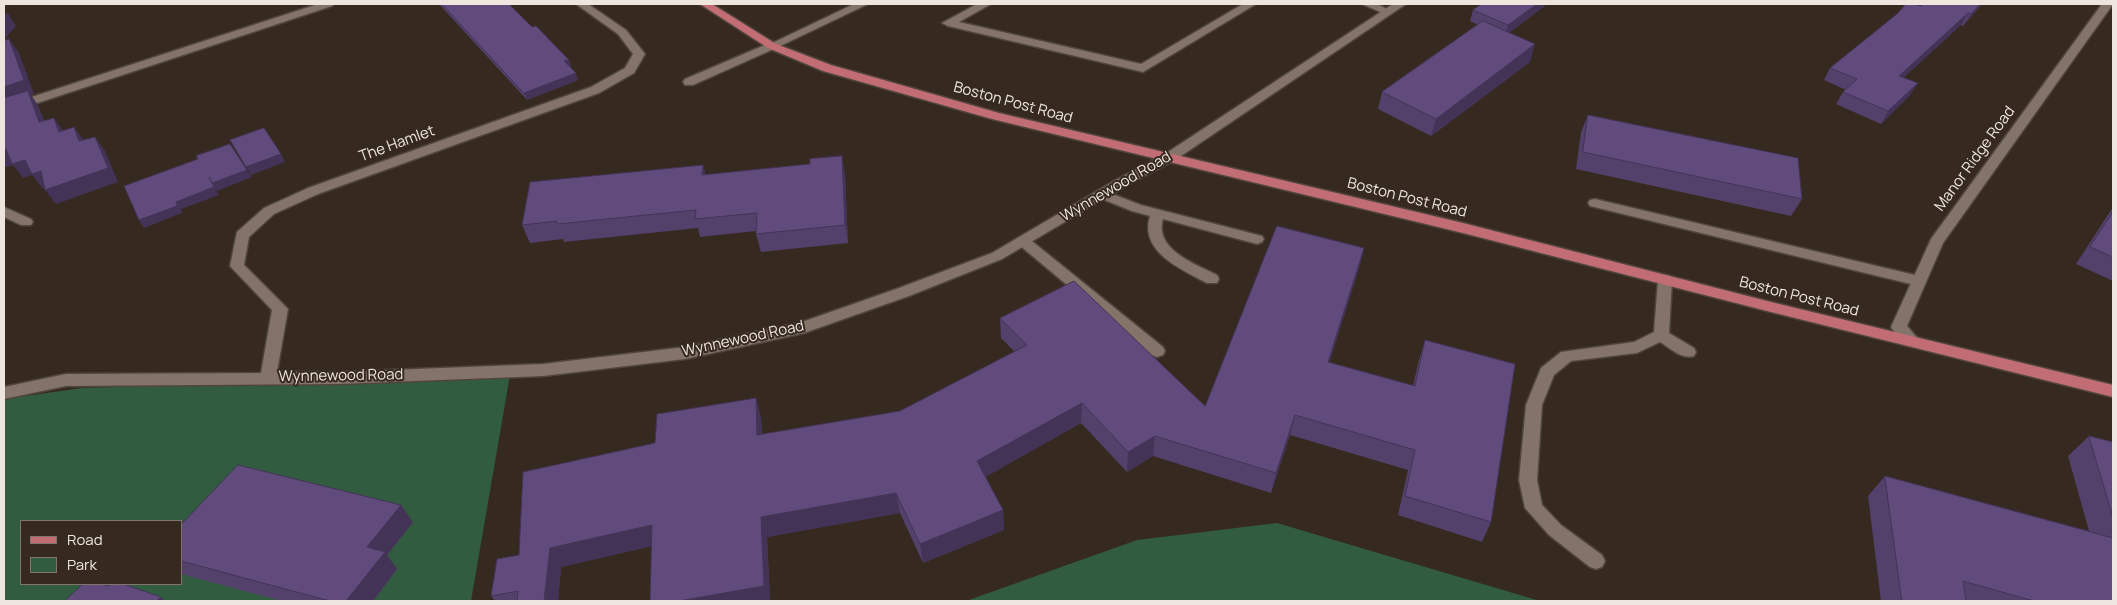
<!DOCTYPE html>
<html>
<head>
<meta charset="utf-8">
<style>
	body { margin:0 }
	#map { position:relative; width:2117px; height:605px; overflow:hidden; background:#362920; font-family:Manrope,sans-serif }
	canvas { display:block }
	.frame { position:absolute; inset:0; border:5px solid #eee5df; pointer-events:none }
	.legend { position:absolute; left:20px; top:520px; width:162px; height:65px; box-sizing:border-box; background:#362920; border:1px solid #80746c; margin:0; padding:6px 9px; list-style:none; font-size:15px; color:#eee5df }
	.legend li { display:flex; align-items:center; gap:10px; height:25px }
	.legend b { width:25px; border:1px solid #80746c }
</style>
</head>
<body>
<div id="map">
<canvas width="2117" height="605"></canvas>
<div class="frame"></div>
<ul class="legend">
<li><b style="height:6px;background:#c26d74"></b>Road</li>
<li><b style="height:14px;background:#315c40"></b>Park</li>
</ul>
</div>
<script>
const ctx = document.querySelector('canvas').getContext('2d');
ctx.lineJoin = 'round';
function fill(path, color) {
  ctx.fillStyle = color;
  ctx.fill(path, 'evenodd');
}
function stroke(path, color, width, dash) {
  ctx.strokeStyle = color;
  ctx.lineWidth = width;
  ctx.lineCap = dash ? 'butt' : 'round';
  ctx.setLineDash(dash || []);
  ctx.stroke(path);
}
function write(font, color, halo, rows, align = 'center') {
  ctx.font = font + ' Manrope,sans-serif';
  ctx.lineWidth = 4;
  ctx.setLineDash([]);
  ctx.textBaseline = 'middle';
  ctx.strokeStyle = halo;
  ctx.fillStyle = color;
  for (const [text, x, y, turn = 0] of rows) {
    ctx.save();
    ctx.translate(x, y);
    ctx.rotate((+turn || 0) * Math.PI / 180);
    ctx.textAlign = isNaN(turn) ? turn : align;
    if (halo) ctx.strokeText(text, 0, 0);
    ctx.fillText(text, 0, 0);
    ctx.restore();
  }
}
fill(new Path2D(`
	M510 375 471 601H4V399L82 388ZM21 521H181V584H21Z
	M1277 523 1540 601H966L1137 540Z`), '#315c40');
const service = new Path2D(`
	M977 4H991L959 22 1141 64 1243 4H1256L1143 72 948 26 942 23Z
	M1362 4H1377L1393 12 1387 15Z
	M772 42 776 44 778 46 776 48 693 85H685L683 82 685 79Z
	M1102 190 1141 205 1262 236 1264 239 1262 242 1257 244 1163 219C1154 250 1196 264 1217 275L1219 279 1217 283H1207C1181 269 1139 252 1150 216L1132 211 1097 197 1095 194 1097 191Z
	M1595 199 1919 276 1924 277 1926 281 1924 285 1919 286 1590 206 1588 203 1590 200Z
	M4 207 31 219 33 222 31 225H21L4 217Z
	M1023 236 1028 238 1163 347 1165 351 1163 355 1157 357 1151 355 1018 244 1016 241 1018 238Z
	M1665 275 1670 276 1672 280 1669 333 1694 348 1696 352 1694 356C1682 360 1670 348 1660 342L1637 353 1571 361 1554 375 1542 405 1537 480 1542 505 1561 525 1602 555 1605 561 1602 567 1596 569 1590 567 1549 535 1525 508 1519 480 1526 405 1541 368 1561 352 1634 342 1654 332 1658 280 1660 276Z`);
const minor = new Path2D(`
	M318 4H334L332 6 4 114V106Z
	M576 4H588L626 30 645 54 634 73 599 93 318 194 274 214 249 237 244 265 288 309 277 372H340L543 364 685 347 802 322 899 288 992 253 1114 181 1165 154 1393 4H1406L1175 160 1124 187 1002 259 909 296 804 333 685 359 543 376 340 384 66 386 4 399V387L66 374 261 373 272 310 230 266 237 232 264 208 308 188 591 87 625 68 633 54 618 34Z
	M854 4H868L776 48H768L766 46Z
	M2102 4H2113L1943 243 1907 326 1920 341 1917 345C1906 349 1897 337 1891 327L1931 239Z`);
const primary = new Path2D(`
	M700 4H712L776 44 831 65 999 113 1463 223 1771 302 2113 385V397L1771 312 1463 233 992 119 823 71 768 48Z`);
stroke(service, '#50453d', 3);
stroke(minor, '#50453d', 3);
stroke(primary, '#50453d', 3);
fill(service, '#837369');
fill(minor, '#837369');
fill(primary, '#c26d74');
fill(new Path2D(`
	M439 4H509L532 27 569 60 571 67H570L578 80 527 100Z
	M1482 4H1547L1509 33 1530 62 1431 136 1378 109 1382 92 1478 25 1470 21 1473 10Z
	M1923 4H1982L1963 26 1961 25 1903 78 1910 95 1881 124 1836 104 1843 92 1846 90 1824 80 1830 68 1897 14 1921 6Z
	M1588 115 1802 199 1791 216 1576 169 1581 132Z
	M703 165 705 175 845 174 848 243 761 252 756 234V231L700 237 698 228 564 242 563 239 530 243 522 225Z
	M2113 207V281L2076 264Z
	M1364 248 1359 268 1329 363 1413 386 1419 360 1425 340 1491 522 1482 542 1398 515 1408 470 1290 435 1271 493 1153 456 1127 472 1081 423 985 477 1003 510 1004 530 923 563 900 513 767 537 770 601H650L652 546 561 567 558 601H495L491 596 519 555 655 443 756 398 761 418 762 434 900 411 1015 352 1001 338 1000 318 1205 406Z
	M2089 436 2113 442V601H1881L1868 496 1885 476 2089 531 2068 456Z
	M413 522 387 555 397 569 373 601H282L181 574V525Z`), '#53406b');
fill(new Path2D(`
	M1537 4H1547L1505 36 1508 25Z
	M1980 4H1982L1963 26 1971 14Z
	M7 12 16 26 4 40V16Z
	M1968 13 1961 25 1892 88 1899 76Z
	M9 39 19 53 34 94 31 95 38 105 50 136 4 104V87Z
	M1535 44 1530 62 1431 136 1436 119Z
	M569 60 571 67 567 68 564 61Z
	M576 73 578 80 527 100 524 93Z
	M1918 83 1910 95 1881 124 1888 111Z
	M54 118 64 132H59Z
	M74 127 84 141H79Z
	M95 137 105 151 118 182 56 204 45 190Z
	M6 149 25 160 41 171 53 185 43 189 32 175 23 178 13 165 4 168V150Z
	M281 154 285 162 251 175 246 167Z
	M842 156 845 174 848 243 845 225Z
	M703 165 708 183 702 175Z
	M247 170 252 177 217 191 215 189 219 195 181 209 182 213 144 228 139 220 176 202 209 177Z
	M1364 248 1359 268 1323 383 1328 362Z
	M756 398 761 418 763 455 757 435Z
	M1082 403 1081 423 978 481 977 461Z
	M1295 415 1290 435 1271 493 1276 473Z
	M1155 436 1153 456 1127 472 1128 452Z
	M896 493 900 513 767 537 770 601H679L761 517Z
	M401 505 413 522 387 555 397 569 373 601H346L367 547Z
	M1003 510 1004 530 923 563 920 544Z
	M652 525 661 544 561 567 558 601H544L550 548Z
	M161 597 165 601H156Z`), '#433457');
const building = new Path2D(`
	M442 4H509L532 27 536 26 569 60 564 61 576 73 524 93Z
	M1482 4H1537L1508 25 1473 10Z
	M1906 4H1914L1921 6 1923 4H1980L1971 14 1968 13 1899 76 1918 83 1888 111 1843 92 1857 79 1830 68 1897 14Z
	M1483 21 1535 44 1436 119 1382 92Z
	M9 39 24 80 4 87V41Z
	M28 91 39 122 54 118 59 132 74 127 79 141 95 137 108 168 45 190 41 171 32 174 25 160 12 164 6 149 4 150V98Z
	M1588 115 1798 158 1802 199 1583 152Z
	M264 128 281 154 246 167 230 140Z
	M230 144 247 170 212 183 209 177 214 187 176 202 177 206 139 220 124 186 198 159 196 156Z
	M842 156 845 225 756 234 757 213 695 219 696 210 557 224V221L522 225 530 182 703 165 702 175 810 164V159Z
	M2113 212V257L2090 247Z
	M1277 226 1364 248 1328 362 1415 386 1425 340 1515 364 1491 522 1405 496 1415 450 1295 415 1276 473 1155 436 1128 452 1082 403 977 461 1003 510 920 544 896 493 761 517 764 586 679 601H650L652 525 550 548 544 601H517L518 591 491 596 497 559 519 555 523 472 655 443 657 414 756 398 757 435 900 411 1027 345 1000 318 1074 281 1205 406Z
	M2089 436 2113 442V517Z
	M238 465 401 505 367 547 385 552 346 601H330L181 561V525Z
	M1885 476 2113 538V601H2034L1963 581 1966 601H1907L1902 600Z
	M83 584H102L108 586 110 584H123L161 597 156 601H65Z`);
fill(building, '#604b7c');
stroke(building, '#433457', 1);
write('15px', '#eee5df', '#362920', [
	["Boston Post Road",1013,103,15],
	["The Hamlet",397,144,-20],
	["Manor Ridge Road",1975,159,-54],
	["Wynnewood Road",1116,187,-30],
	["Boston Post Road",1407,198,14],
	["Boston Post Road",1799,297,14],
	["Wynnewood Road",743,339,-12],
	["Wynnewood Road",341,376,-1]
]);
</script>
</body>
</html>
